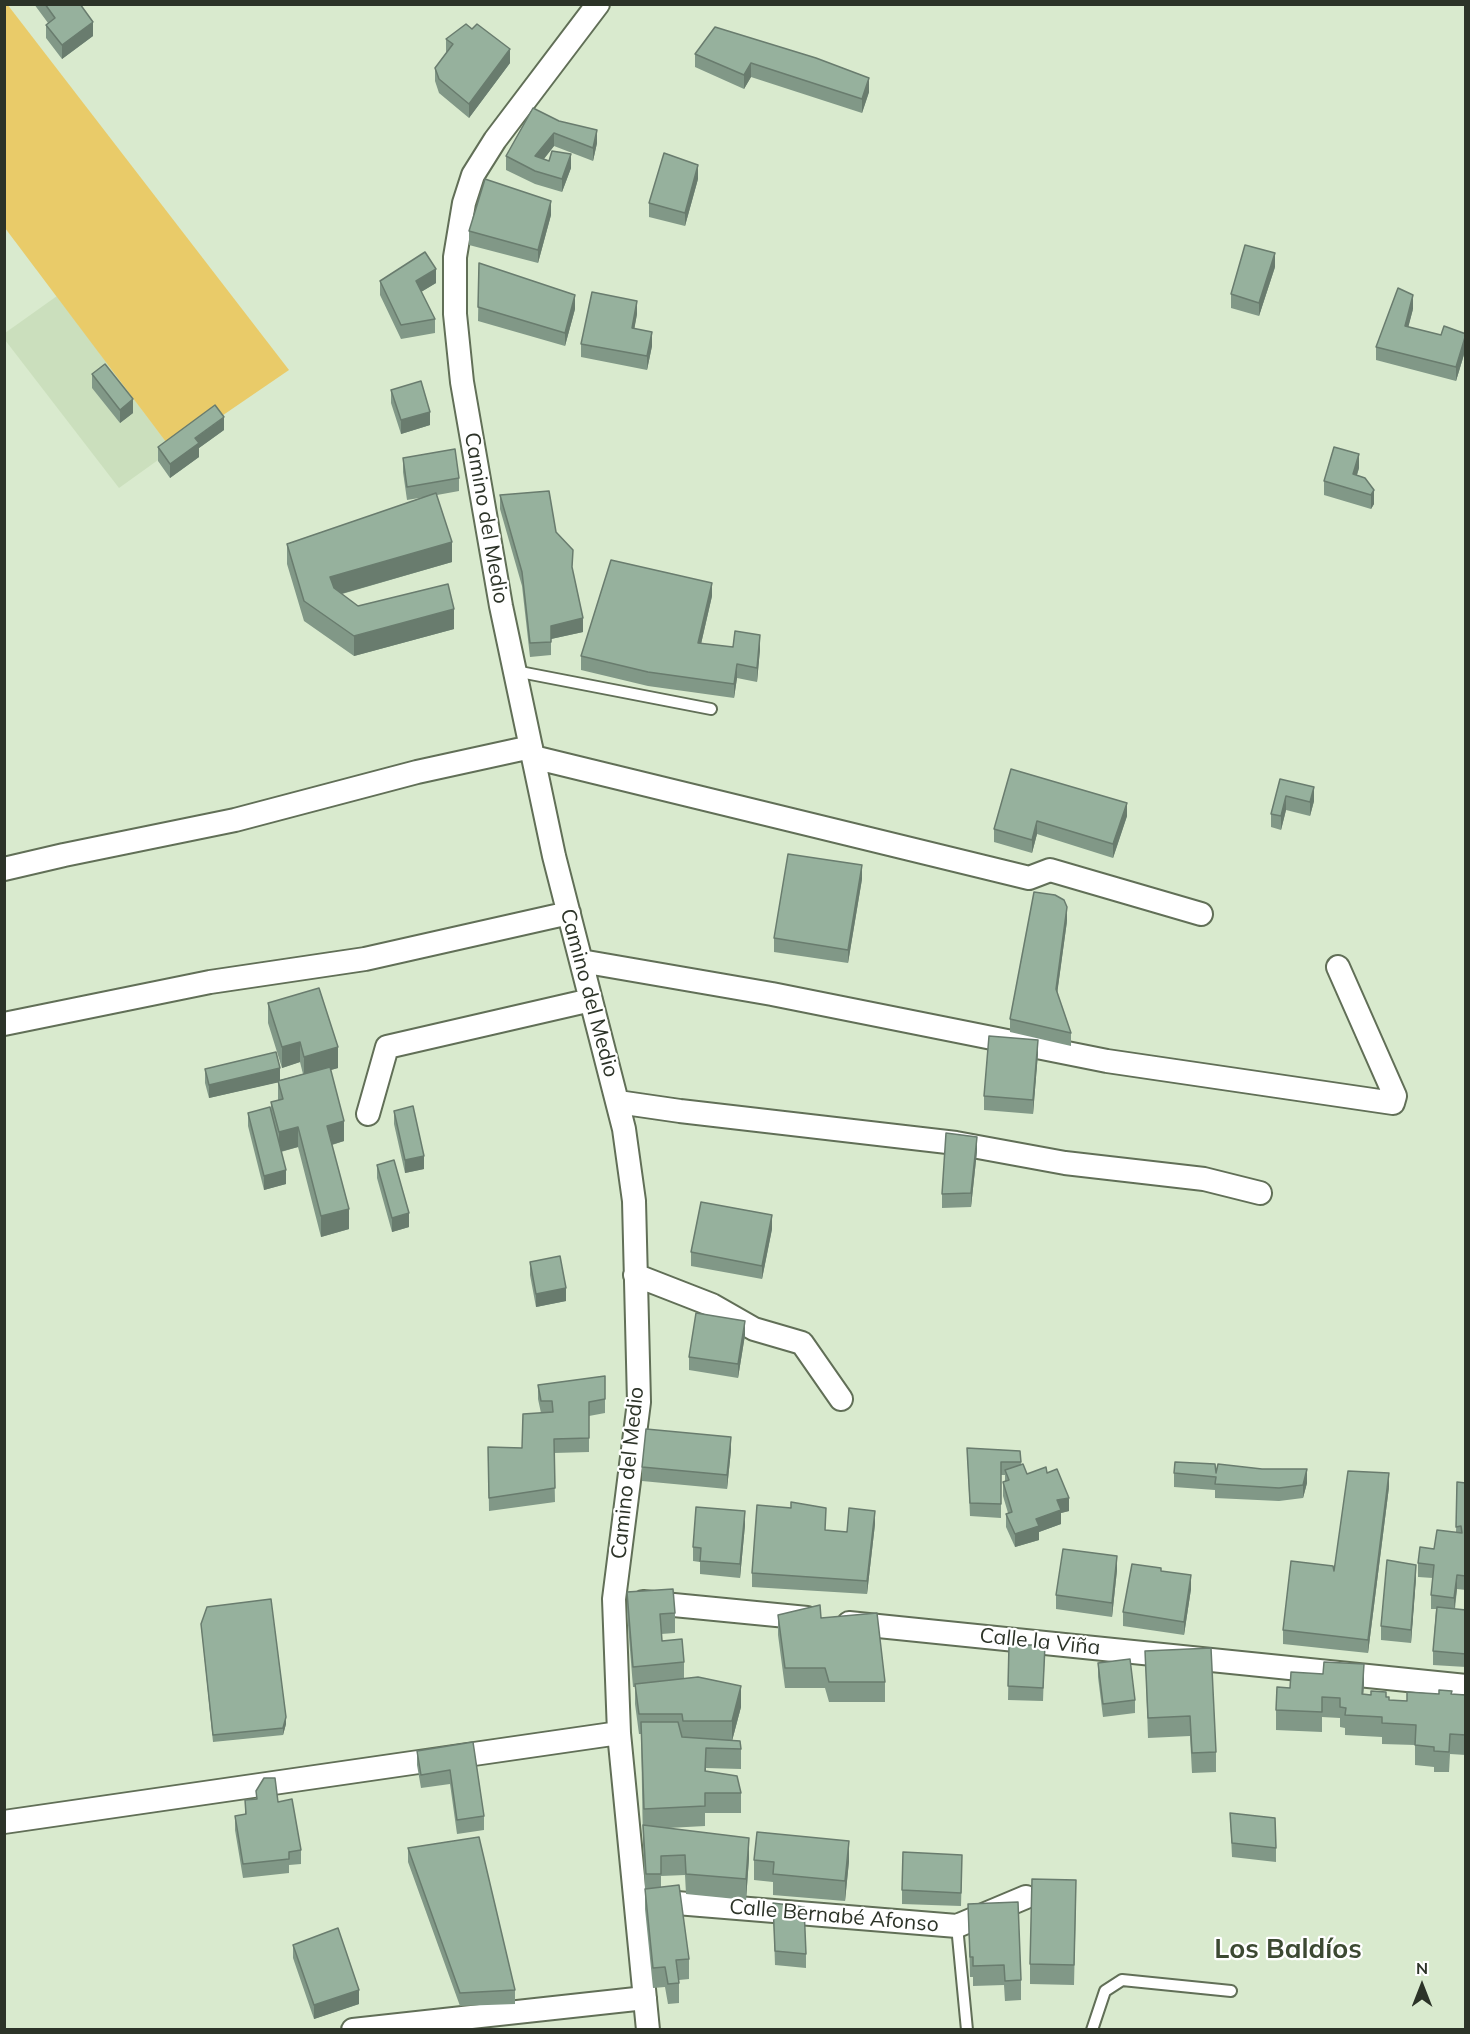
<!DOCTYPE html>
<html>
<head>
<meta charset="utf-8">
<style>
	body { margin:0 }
	#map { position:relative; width:1470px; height:2034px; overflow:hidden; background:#d9eace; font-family:Mulish,sans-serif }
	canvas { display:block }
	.frame { position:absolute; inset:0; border:6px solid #2c3328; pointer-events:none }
	.north { position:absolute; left:1392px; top:1956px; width:60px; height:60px; -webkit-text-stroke:4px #fff; paint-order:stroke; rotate:0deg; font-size:16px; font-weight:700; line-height:24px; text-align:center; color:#2c3328 }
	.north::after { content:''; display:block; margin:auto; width:21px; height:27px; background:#2c3328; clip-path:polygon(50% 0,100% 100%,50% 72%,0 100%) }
</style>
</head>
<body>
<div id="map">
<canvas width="1470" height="2034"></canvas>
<div class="frame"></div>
<div class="north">N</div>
</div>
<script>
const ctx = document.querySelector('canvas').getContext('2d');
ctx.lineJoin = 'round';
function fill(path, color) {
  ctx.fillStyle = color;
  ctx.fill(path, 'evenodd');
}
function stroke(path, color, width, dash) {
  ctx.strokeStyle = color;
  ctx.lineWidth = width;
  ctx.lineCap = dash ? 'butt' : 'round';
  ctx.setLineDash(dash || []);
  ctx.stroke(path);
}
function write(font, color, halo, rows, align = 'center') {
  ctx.font = font + ' Mulish,sans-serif';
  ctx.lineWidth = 4.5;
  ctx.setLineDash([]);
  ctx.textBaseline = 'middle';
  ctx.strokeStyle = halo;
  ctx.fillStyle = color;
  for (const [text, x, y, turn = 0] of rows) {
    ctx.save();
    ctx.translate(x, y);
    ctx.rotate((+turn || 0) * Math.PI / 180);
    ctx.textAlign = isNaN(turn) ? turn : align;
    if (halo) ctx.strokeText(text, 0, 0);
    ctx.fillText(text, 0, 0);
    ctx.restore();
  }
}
fill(new Path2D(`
	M57 296 172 450 119 488 5 340V333Z`), '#cbdfbd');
fill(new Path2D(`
	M7 4 289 370 172 450 5 228 4 5Z`), '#e9cb69');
const lane = new Path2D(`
	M515 671 711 709
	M957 1926 967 2030
	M1092 2030 1105 1991 1122 1980 1231 1991`);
const street = new Path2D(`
	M598 4 495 140 473 175 464 203 455 257V314L462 382 501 606 554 856 624 1129 634 1201 639 1402 614 1599 619 1733 648 2030
	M533 757 1029 878 1050 870 1201 914
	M4 869 64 855 235 820 417 772 531 747
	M581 961 772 994 1107 1061 1393 1103 1395 1096 1338 967
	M4 1024 210 982 365 959 569 913
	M618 1102 680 1111 956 1143 1065 1163 1204 1179 1260 1193
	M368 1114 387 1047 591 1000
	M635 1275 712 1305 754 1329 802 1343 841 1399
	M643 1602 807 1618
	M849 1623 1466 1686
	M4 1822 619 1733
	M652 1901 957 1926 1026 1897
	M353 2030 645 1998`);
stroke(lane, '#616f57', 14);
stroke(street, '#616f57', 26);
stroke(lane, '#fff', 10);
stroke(street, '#fff', 22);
fill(new Path2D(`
	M34 4H68L93 36 62 59 46 38V25L48 23Z
	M715 27 869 92 862 113 751 77 744 89 695 67V54Z
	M446 39 510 63 469 118 439 93 435 81V68L446 53Z
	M533 108 597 143 593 161 554 146 544 159 571 168 562 192 535 184 506 170V156Z
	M698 179 685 226 649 217V203Z
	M551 215 538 263 469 245V231Z
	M479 263 575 309 565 346 478 321Z
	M1275 267 1259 316 1231 308V294Z
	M380 281 436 283 421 292 435 319V333L401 339 380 295Z
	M1413 309 1408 327 1441 335 1466 334V348L1456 381 1376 360V347Z
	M637 314 634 329 652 346 647 370 581 357V344Z
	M92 374 133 413 120 423 92 388Z
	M391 390 430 425 401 434 391 403Z
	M224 430 199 448V457L170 478 158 461V447Z
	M403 458 459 478V491L437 495 452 562 342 594 358 606 454 629 354 656 304 621 287 564V544L425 497 407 500 403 472Z
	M1359 468 1357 475 1365 478 1374 504 1371 509 1324 495V481Z
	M500 495 556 532 572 570 583 632 551 639V655L530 657 522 586 500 509Z
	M712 596 701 644 733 647 760 649 757 682 737 678 734 698 648 686 581 670V656Z
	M1280 779 1314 801 1310 816 1286 810 1281 830 1271 827V814Z
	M1127 803V816L1113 858 1037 834 1032 853 994 842V829Z
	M862 879 848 963 774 952V938Z
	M1067 921 1057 993 1071 1033V1046L1010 1032V1019Z
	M268 1003 338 1068 330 1070 344 1141 332 1145 349 1229 321 1237 298 1147 281 1152 286 1184 264 1190 248 1126V1113L271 1114V1102L278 1101V1082L209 1098 205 1083V1069L280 1080 303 1074 300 1062 282 1068 268 1023Z
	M1038 1053 1033 1114 984 1110V1096Z
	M394 1111 424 1169 405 1173 394 1124Z
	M977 1151 971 1207 942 1208V1194Z
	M377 1165 409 1227 392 1232 377 1178Z
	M772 1229 762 1279 691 1266V1252Z
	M530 1262 566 1301 536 1307 530 1275Z
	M745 1335 738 1378 689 1370V1357Z
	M605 1376V1413L589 1416V1452L554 1453 555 1502 489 1511 488 1447 522 1448 541 1413 538 1399V1385Z
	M967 1448 1020 1451 1021 1464 1027 1474 1047 1473 1069 1511 1061 1513V1524L1039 1532V1540L1015 1547 1006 1527V1514L1008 1513 1003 1496V1482L1005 1481V1475H1001V1518L970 1516Z
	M731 1450 727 1489 642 1481V1467Z
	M1174 1473H1216L1307 1483 1303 1498 1279 1501 1215 1498V1490L1174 1487Z
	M1457 1482 1466 1483V1590L1457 1589 1455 1609 1466 1610V1667L1433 1665V1651L1436 1609H1431V1595L1433 1578 1418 1577V1563L1456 1533Z
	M1389 1487 1368 1653 1283 1644V1630L1334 1571Z
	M875 1524 867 1594 752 1587V1573L826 1530 847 1532Z
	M745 1525 740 1578 700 1574V1562L693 1561V1547Z
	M1117 1570 1112 1617 1056 1609V1595Z
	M1161 1571 1191 1589 1184 1635 1123 1626V1612Z
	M1416 1578 1411 1643 1381 1640V1626Z
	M627 1592 675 1613V1633L661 1634 662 1641 684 1662V1678L741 1707 732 1741 741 1749V1769L706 1768V1772L741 1793V1813H705V1826L668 1828 749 1858 746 1900 686 1894 685 1875 661 1876V1887L689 1959V1979L679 1980V2003L668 2004 665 1987 653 1988 645 1909V1889L643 1845 641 1734H639L635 1704V1687H633L627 1613Z
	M778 1615 821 1618 885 1682V1702H829L825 1688H785L778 1635Z
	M201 1624 286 1724 283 1735 213 1742Z
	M1009 1645H1045L1043 1701 1008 1700Z
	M1145 1651 1216 1752V1772L1192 1773 1190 1736 1148 1738Z
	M1098 1663 1135 1700V1713L1103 1717 1098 1677Z
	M1364 1684 1363 1694 1386 1697 1389 1700 1407 1701 1452 1694 1466 1695V1755L1450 1754 1449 1772H1434V1767L1415 1765V1745L1382 1744V1737L1345 1735V1728L1340 1727V1718L1322 1717V1732L1276 1730V1710Z
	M473 1742 484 1816V1830L457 1834 450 1784 421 1788 417 1765V1751Z
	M256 1791 278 1802 301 1850V1864L289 1865V1873L243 1878 235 1830V1816L245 1814V1800L256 1799Z
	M1230 1813 1276 1848V1862L1232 1857Z
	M408 1848 515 1990V2004L460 2006 408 1862Z
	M754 1860 849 1861 845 1901 773 1895V1882L754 1880Z
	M962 1868 961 1906 902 1904V1890Z
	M1076 1900 1074 1985 1030 1984V1964Z
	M773 1903 806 1954V1968L775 1965Z
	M968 1904 1021 1980V2000L1005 2001 1004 1985 973 1986V1977H970Z
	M293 1945 359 2004 314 2019 293 1958Z`), '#819887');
fill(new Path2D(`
	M93 22V36L62 59V45Z
	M510 49V63L469 118V104Z
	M751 63V77L744 89V75Z
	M869 78V92L862 113V99Z
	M597 130V143L593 161V148Z
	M554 133V146L535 170V156Z
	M571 154V168L562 192V179Z
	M698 165V179L685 226V213Z
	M551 201V215L538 263V250Z
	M1275 253V267L1259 316V303Z
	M436 269V283L416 295V281Z
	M575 295V309L565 346V333Z
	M1413 295V309L1405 340V326Z
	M637 301V314L632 342V328Z
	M652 332V346L647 370V356Z
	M1466 335V348L1456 381V367Z
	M133 399V413L120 423V410Z
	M430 412V425L401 434V420Z
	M224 417V430L199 448V457L170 478V464L195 438Z
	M1359 454V468L1353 487V474Z
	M1374 490V504L1371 509V495Z
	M452 542V562L330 597V577Z
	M712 583V596L698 657V643Z
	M454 609V629L354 656V636Z
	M583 618V632L551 639V626Z
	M760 635V649L757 682V668Z
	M737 664V678L734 698V684Z
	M1314 787V801L1310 816V802Z
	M1286 796V810L1281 830V816Z
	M1127 803V816L1113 858V844Z
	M1037 821V834L1032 853V840Z
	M862 865V879L848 963V950Z
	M1067 907V921L1056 1002V989Z
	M1038 1040V1053L1033 1114V1100Z
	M300 1042V1062L282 1068V1047Z
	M338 1047V1068L304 1078V1057Z
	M280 1068V1082L209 1098V1085Z
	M344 1121V1141L327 1146V1126Z
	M298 1127V1147L279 1152V1132Z
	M977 1137V1151L971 1207V1193Z
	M424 1156V1169L405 1173V1160Z
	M286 1170V1184L264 1190V1176Z
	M349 1209V1229L321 1237V1216Z
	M409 1213V1227L392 1232V1218Z
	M772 1215V1229L762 1279V1266Z
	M566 1288V1301L536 1307V1294Z
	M745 1321V1335L738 1378V1364Z
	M731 1437V1450L727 1489V1475Z
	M1307 1469V1483L1303 1498V1485Z
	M1389 1473V1487L1368 1653V1640Z
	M1069 1498V1511L1061 1513V1524L1039 1532V1540L1015 1547V1534L1036 1519 1057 1500Z
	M745 1511V1525L740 1578V1564Z
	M875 1511V1524L867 1594V1581Z
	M1117 1556V1570L1112 1617V1603Z
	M1416 1565V1578L1411 1643V1630Z
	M1191 1575V1589L1184 1635V1622Z
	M1457 1575V1589L1454 1611V1598Z
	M1364 1664V1684L1362 1715V1694Z
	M741 1686V1707L732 1741V1721Z
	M286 1717V1724L283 1735V1728Z
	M706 1748V1768L705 1792V1771Z
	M749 1838V1858L746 1900V1879Z
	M849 1841V1861L845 1901V1881Z
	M359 1990V2004L314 2019V2005Z`), '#697c6e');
const building = new Path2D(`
	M45 4H68L69 5 70 4H80L93 22 62 45 46 25 55 18Z
	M466 24 472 29 477 24 510 49 469 104 439 79 435 68 453 44 446 39Z
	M715 27 816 58 869 78 862 99 751 63 744 75 695 54Z
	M533 108 559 121 597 130 593 148 554 133 535 156 549 161 552 151 571 154 562 179 535 171 506 156Z
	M664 153 698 165 685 213 649 203Z
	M485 179 551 201 538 250 469 231Z
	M1245 245 1275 253 1259 303 1231 294Z
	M425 252 436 269 416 281 435 319 401 325 380 281Z
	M479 263 575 295 565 333 478 307Z
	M1398 288 1413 295 1405 326 1441 335 1444 326 1466 334 1456 367 1376 347Z
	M592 292 637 301 632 328 652 332 647 356 581 344Z
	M105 364 133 399 120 410 92 374Z
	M421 381 430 412 401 420 391 390Z
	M215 405 224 417 195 438 199 443 170 464 158 447Z
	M1334 447 1359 454 1353 474 1365 478 1374 490 1371 495 1324 481Z
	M455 449 459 478 407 487 403 458Z
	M549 491 556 532 573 550 572 567 583 618 551 626V642L530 643 522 572 500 495Z
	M436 493 452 542 330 577 334 588 358 606 448 584 454 609 354 636 304 601 287 544Z
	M611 560 712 583 698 643 733 647 735 631 760 635 757 668 737 664 734 684 648 672 581 656Z
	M1011 769 1127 803 1113 844 1037 821 1032 840 994 829Z
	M1280 779 1314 787 1310 802 1286 796 1281 816 1271 814Z
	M788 854 862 865 848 950 774 938Z
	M1034 892 1055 895 1064 900 1067 907 1056 989 1071 1033 1010 1019Z
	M319 988 338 1047 304 1057 300 1042 282 1047 268 1003Z
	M989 1036 1038 1040 1033 1100 984 1096Z
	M276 1052 280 1068 209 1085 205 1069Z
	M330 1067 344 1121 327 1126 349 1209 321 1216 298 1127 279 1132 271 1102 283 1099 278 1081Z
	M413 1106 424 1156 405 1160 394 1111Z
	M270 1107 286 1170 264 1176 248 1113Z
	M946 1133 977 1137 971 1193 942 1194Z
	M394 1160 409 1213 392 1218 377 1165Z
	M701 1202 772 1215 762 1266 691 1252Z
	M560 1256 566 1288 536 1294 530 1262Z
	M696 1313 745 1321 738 1364 689 1357Z
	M605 1376V1399L589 1402V1438L554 1439 555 1488 489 1498 488 1447 522 1448 523 1414 553 1412 552 1401H541L538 1385Z
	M646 1429 731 1437 727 1475 642 1467Z
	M967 1448 1020 1451 1021 1462H1001V1504L970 1503Z
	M1175 1462 1215 1464 1216 1473 1218 1464 1262 1469H1307L1303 1485 1279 1488 1215 1484 1216 1477 1174 1473Z
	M1023 1464 1027 1474 1046 1467 1047 1473 1057 1469 1069 1498 1057 1500 1061 1510 1036 1519 1039 1526 1015 1534 1006 1514 1012 1512 1003 1482 1009 1480 1005 1470Z
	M1348 1471 1389 1473 1368 1640 1283 1630 1291 1561 1333 1566 1334 1571Z
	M1457 1482 1466 1483V1576L1457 1575 1454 1598 1431 1595 1434 1565 1418 1563 1420 1547 1434 1549 1437 1530 1462 1533 1461 1526 1456 1527Z
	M791 1502 826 1508 825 1530 847 1532 849 1508 875 1511 867 1581 752 1573 757 1505 791 1508Z
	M696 1507 745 1511 740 1564 700 1561 701 1548 693 1547Z
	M1063 1549 1117 1556 1112 1603 1056 1595Z
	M1387 1560 1416 1565 1411 1630 1381 1626Z
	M1132 1564 1161 1568V1571L1191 1575 1184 1622 1123 1612Z
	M673 1589 675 1613 660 1614 662 1641 682 1639 684 1662 633 1667 627 1592Z
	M271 1599 286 1717 283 1728 213 1735 201 1624 207 1607Z
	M820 1605 821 1618 877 1613 885 1682H829L825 1668H785L778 1615Z
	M1437 1607 1466 1610V1654L1433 1651Z
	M1009 1645H1045L1043 1688 1008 1686Z
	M1211 1648 1216 1752 1192 1753 1190 1716 1148 1718 1145 1651Z
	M1130 1659 1135 1700 1103 1704 1098 1663Z
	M1324 1662 1364 1664 1362 1694 1371 1695V1691L1386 1692V1697H1389V1700L1407 1701V1692L1439 1694V1690L1452 1691 1451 1694 1466 1695V1735L1450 1734 1449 1752 1434 1751V1747L1415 1745 1416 1725 1382 1723V1717L1345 1715 1346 1708 1340 1707V1698L1322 1697V1712L1276 1710 1277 1687 1290 1688 1291 1672 1323 1674Z
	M698 1677 741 1686 732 1721H683L682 1714H639L635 1684Z
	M641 1722H678L682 1737 740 1741 741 1749 706 1748 705 1771 737 1776 741 1793H705V1806L644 1809Z
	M473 1742 484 1816 457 1820 450 1770 421 1775 417 1751Z
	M264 1778H275L278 1802 292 1799 301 1850 289 1852V1859L243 1864 235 1816 246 1814 245 1800 257 1799 256 1791Z
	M1230 1813 1275 1818 1276 1848 1232 1843Z
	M643 1825 749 1838 746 1879 686 1874 685 1855 661 1856V1874H646Z
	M757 1832 849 1841 845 1881 773 1874 774 1862 754 1860Z
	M479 1837 515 1990 460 1993 408 1848Z
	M903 1852 962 1855 961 1893 902 1890Z
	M1032 1879 1076 1880 1074 1965 1030 1964Z
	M679 1885 689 1959 676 1960 679 1983 668 1984 665 1967 653 1968 645 1889Z
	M1018 1902 1021 1980 1005 1981 1004 1965 973 1966V1957H970L968 1904Z
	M773 1903 804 1907 806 1954 775 1951Z
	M338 1928 359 1990 314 2005 293 1945Z`);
fill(building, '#96b19d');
stroke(building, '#697c6e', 1.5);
write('21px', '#2c3328', '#fff', [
	["Camino del Medio",486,518,80],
	["Camino del Medio",589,993,75],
	["Camino del Medio",628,1473,-84],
	["Calle la Viña",1040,1642,6],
	["Calle Bernabé Afonso",834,1916,5]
]);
write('bold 27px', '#3c4932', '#fff', [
	["Los Baldíos",1288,1950]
]);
</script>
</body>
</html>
